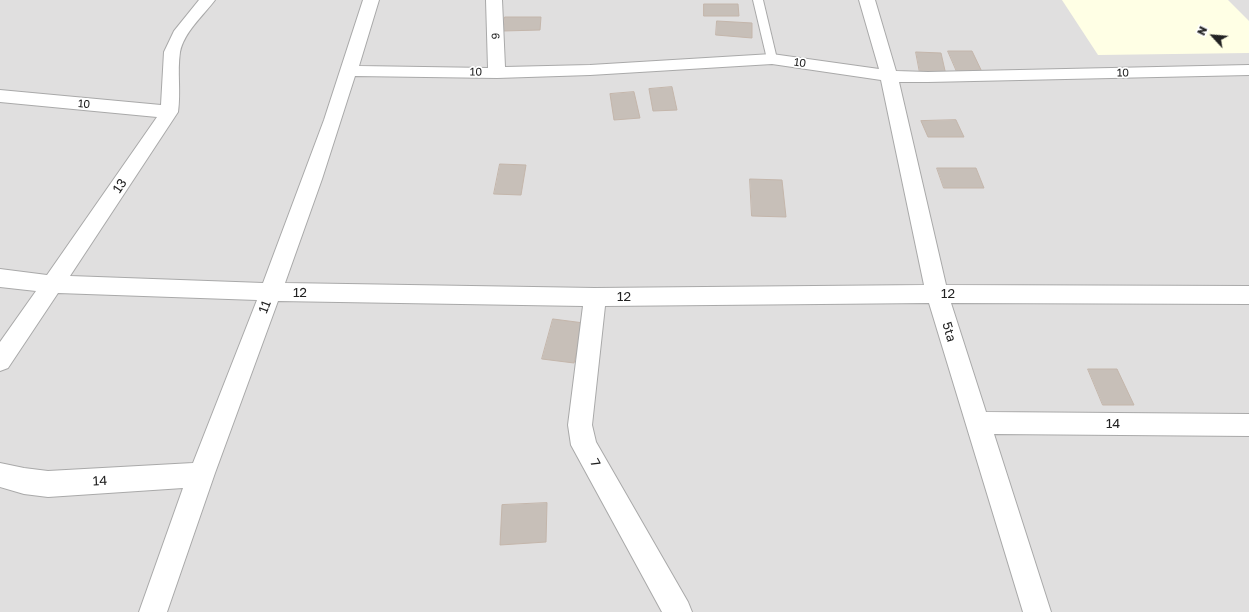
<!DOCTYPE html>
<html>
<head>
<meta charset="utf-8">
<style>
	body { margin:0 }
	#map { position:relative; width:1249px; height:612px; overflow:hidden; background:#f2efe9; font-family:"Golos Text",sans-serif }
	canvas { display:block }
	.north { position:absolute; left:1193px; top:16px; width:40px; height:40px; -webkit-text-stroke:3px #fff; paint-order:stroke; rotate:296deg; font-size:11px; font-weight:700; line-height:16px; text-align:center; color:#222 }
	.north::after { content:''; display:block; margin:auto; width:14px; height:18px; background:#222; clip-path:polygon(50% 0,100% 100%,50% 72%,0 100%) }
</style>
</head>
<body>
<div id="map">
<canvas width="1249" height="612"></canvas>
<div class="north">N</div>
</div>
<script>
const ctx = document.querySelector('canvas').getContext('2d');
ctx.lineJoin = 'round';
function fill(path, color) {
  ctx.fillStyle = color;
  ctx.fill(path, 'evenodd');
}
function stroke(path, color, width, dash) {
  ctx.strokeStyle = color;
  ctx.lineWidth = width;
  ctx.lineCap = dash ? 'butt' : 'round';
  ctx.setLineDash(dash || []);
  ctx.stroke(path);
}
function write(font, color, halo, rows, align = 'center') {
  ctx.font = font + ' "Golos Text",sans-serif';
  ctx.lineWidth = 3.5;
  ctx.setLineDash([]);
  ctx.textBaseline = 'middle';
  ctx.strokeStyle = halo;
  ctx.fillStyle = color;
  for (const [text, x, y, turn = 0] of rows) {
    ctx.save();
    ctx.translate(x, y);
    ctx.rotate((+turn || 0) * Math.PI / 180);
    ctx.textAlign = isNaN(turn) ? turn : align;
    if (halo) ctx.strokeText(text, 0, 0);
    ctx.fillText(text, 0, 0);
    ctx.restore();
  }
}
fill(new Path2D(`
	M0 0H1249V612H0Z`), '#e0dfdf');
fill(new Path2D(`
	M1062 0H1228L1249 21V53L1098 55Z`), '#ffffe5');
const building = new Path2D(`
	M704 4H738L739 16H704Z
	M505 17H541L540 30 503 31Z
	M717 21 752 23V38L716 35Z
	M948 51H972L983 74H958Z
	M916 52 941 53 946 75 920 73Z
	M672 87 677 110 653 111 649 89Z
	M634 92 640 118 614 120 610 94Z
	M956 120 964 137H928L921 121Z
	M500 164 526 165 521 195 494 194Z
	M937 168H976L984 188H944Z
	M750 179 782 180 786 217 752 216Z
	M553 319 584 323 574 363 542 359Z
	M1088 369H1117L1134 405H1103Z
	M547 503 546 542 500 545 502 505Z`);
fill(building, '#c7bfb8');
stroke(building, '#c4b6ab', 1);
const lane = new Path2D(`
	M753 0H763L777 59 776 61 772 62 767 59Z`);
const street = new Path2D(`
	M199 0H215C203 16 184 32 180 52 177 72 181 92 178 112L70 276 263 283 324 120 363 0H379L359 66 488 68 486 0H502L505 67 590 65 772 54 879 69 859 0H875L896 71 928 72 1249 65V75L928 82H899L946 285 1249 286V304L951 303 986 412 1249 414V436L994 434 1051 612H1023L929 303 605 306 592 425 596 442 688 602 692 612H662L571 445 568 425 583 306 278 301 215 473 167 612H139L183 488 48 497 24 494 0 487V463L24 468 48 471 193 463 257 300 58 293 8 368 0 371V342L36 291 0 287V269L47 275 157 117 0 102V90L161 105 164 52 174 31ZM772 64 881 80 924 285 595 288 285 283 322 179 355 76 497 78 590 75Z`);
stroke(lane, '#a9a9a9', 2);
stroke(street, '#a9a9a9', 2);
fill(lane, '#fff');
fill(street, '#fff');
write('11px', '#222', '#fff', [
	["9",496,36,-92],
	["10",800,63,8],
	["10",476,72,1],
	["10",1123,73,-1],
	["10",84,104,5]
]);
write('13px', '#222', '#fff', [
	["13",120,186,-56],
	["12",300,293,1],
	["12",948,294],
	["12",624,297],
	["11",265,307,-69],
	["5ta",949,332,73],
	["14",1113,424],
	["7",595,463,61],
	["14",100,481,-3]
]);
</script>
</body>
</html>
